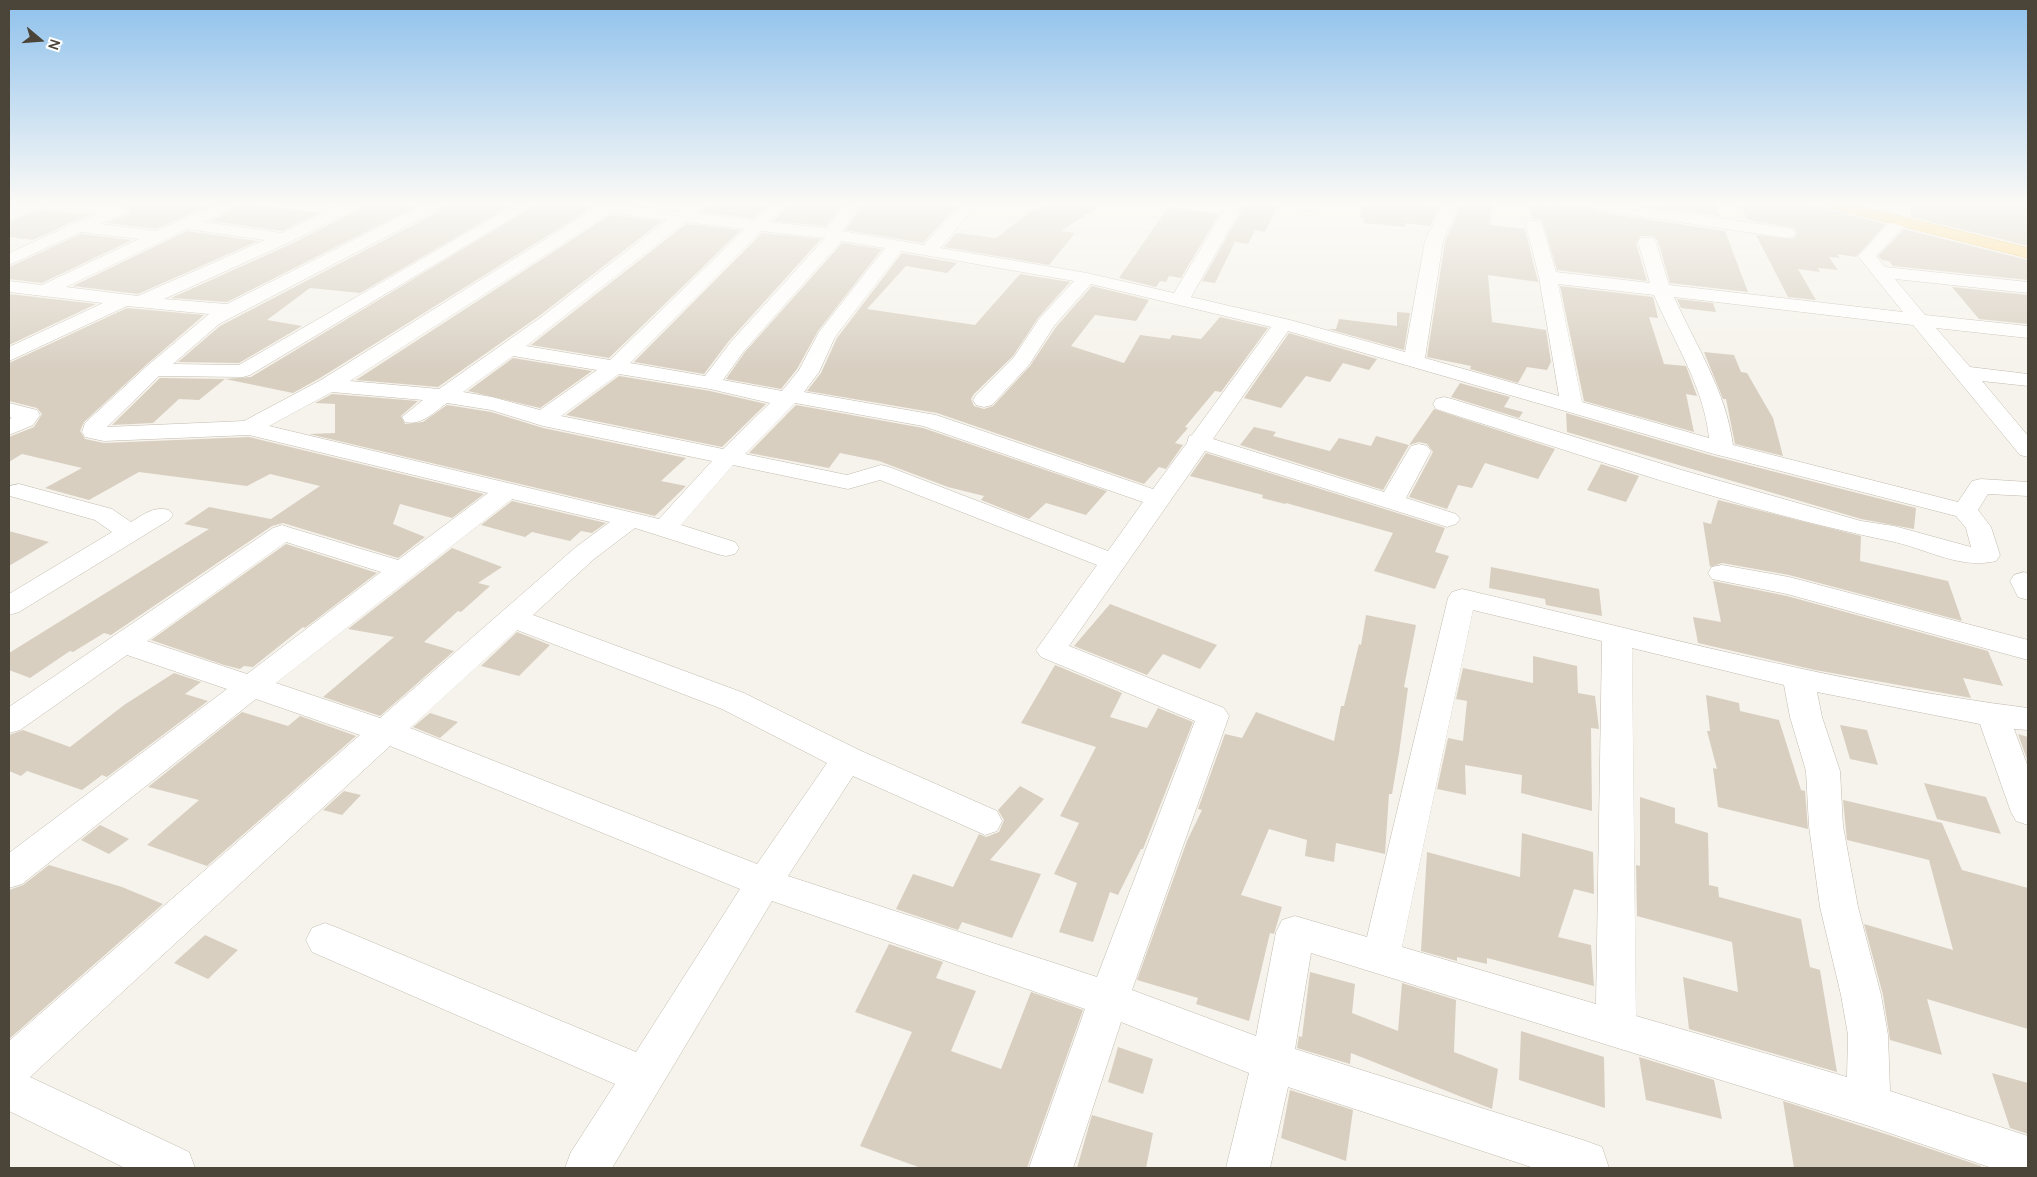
<!DOCTYPE html>
<html>
<head>
<meta charset="utf-8">
<style>
	body { margin:0 }
	#map { position:relative; width:2037px; height:1177px; overflow:hidden; background:#f6f3ec; font-family:Manrope,sans-serif }
	canvas { display:block }
	.frame { position:absolute; inset:0; border:10px solid #4b4439; pointer-events:none }
	.north { position:absolute; left:15px; top:15px; width:50px; height:50px; -webkit-text-stroke:4px #fff; paint-order:stroke; rotate:108deg; font-size:14px; font-weight:700; line-height:20px; text-align:center; color:#4b4439 }
	.north::after { content:''; display:block; margin:auto; width:18px; height:22px; background:#4b4439; clip-path:polygon(50% 0,100% 100%,50% 72%,0 100%) }
</style>
</head>
<body>
<div id="map">
<canvas width="2037" height="1177"></canvas>
<div class="frame"></div>
<div class="north">N</div>
</div>
<script>
const ctx = document.querySelector('canvas').getContext('2d');
ctx.lineJoin = 'round';
function fill(path, color) {
  ctx.fillStyle = color;
  ctx.fill(path, 'evenodd');
}
function stroke(path, color, width, dash) {
  ctx.strokeStyle = color;
  ctx.lineWidth = width;
  ctx.lineCap = dash ? 'butt' : 'round';
  ctx.setLineDash(dash || []);
  ctx.stroke(path);
}
fill(new Path2D(`
	M125 205H210L156 229 107 223 128 214 130 209Z
	M237 205H256L319 213 282 231 210 221 234 210Z
	M361 205H419L227 302 171 298 291 244 358 210Z
	M445 205H512L360 293 310 288 267 320 302 326 239 363 178 362 220 326 442 210Z
	M536 205H585L587 211 320 378 293 393 225 379 251 377Z
	M706 205H767L753 218 700 212Z
	M788 205H843L826 226 774 221Z
	M863 205H958L923 243 845 230Z
	M1046 205H1101L1061 231 1075 233 1049 265 944 247 956 233 996 238 1034 209 1039 210Z
	M1245 205H1278L1265 232 1255 230 1248 244 1235 242 1215 283 1202 281Z
	M1362 205H1425L1440 207 1430 226 1405 223V227L1363 223 1365 218H1361Z
	M1461 205H1492L1490 225 1525 229 1538 282 1488 275 1492 322 1546 330 1551 362 1547 370 1527 367 1518 383 1470 369 1471 366 1427 357 1445 242Z
	M1531 205 1589 206 1599 212 1725 231 1748 292 1670 283 1658 241 1653 236H1641L1636 243 1647 281 1557 270 1542 220 1532 219Z
	M1642 205H1715L1720 216Z
	M1740 205H1813L1886 224 1856 257 1837 254 1840 258 1829 257 1838 270 1818 268 1820 272 1798 269 1816 300 1788 297 1756 235 1793 239 1797 234 1795 228 1748 220Z
	M1911 205H2028V246L1911 217Z
	M1168 207 1219 214 1181 278 1169 276 1166 282 1160 281 1156 287 1119 278Z
	M40 209 52 212 90 214 33 240 9 237V222Z
	M610 215 662 221 539 316 438 387 356 380Z
	M686 224 741 230 609 358 531 345Z
	M1904 229 2028 260V280L1893 266 1889 261 1882 260 1878 256Z
	M187 231 258 241 138 294 73 286Z
	M762 233 821 239 728 342 704 374 634 362Z
	M81 234 132 240 42 283 9 279V267Z
	M842 243 882 249 818 331 797 369 781 389 726 379 745 352Z
	M902 253 957 263 947 273 906 266 867 309 975 325 1020 274 1070 282 1038 318 1013 356 974 394 971 399 974 406 984 409 993 406 1030 366 1056 327 1092 286 1149 300 1136 321 1095 315 1071 346 1124 363 1140 335 1170 339 1172 335 1201 339 1220 317 1268 328 1221 392 1215 391 1185 427 1188 428 1175 443 1183 445 1166 469 1159 467 1144 484 937 413 807 391 821 373 837 338Z
	M1560 286 1653 297 1658 318 1649 317 1664 364 1686 366 1697 396 1686 394 1694 432 1584 401Z
	M1952 287 2028 295V324L1979 319Z
	M9 294 96 304 9 345Z
	M1677 299 1713 303 1716 312 1681 308Z
	M127 308 204 315 146 365 84 422 80 431 85 439 104 443 249 437 484 494 452 518 400 504 393 524 425 537 398 558 283 523 272 526 111 635 104 633 73 652 70 651 30 678 9 670V653L209 529 184 524 209 507 271 519 320 486 270 474 247 486 139 472 89 500 45 488 82 468 22 454 9 462V437L34 427 42 414 37 408 9 401V363Z
	M1397 312 1410 313 1404 350 1328 329H1336L1339 319 1397 326Z
	M1289 333 1377 359 1369 370 1343 363 1330 382 1306 376 1281 408 1244 398Z
	M1704 352 1734 355 1741 372 1747 373 1773 418 1783 456 1735 444 1726 399H1723Z
	M513 358 592 371 540 408 468 391Z
	M619 376 710 391 766 404 722 447 566 415Z
	M160 378 225 379 199 400 179 399 153 423 112 425Z
	M1460 383 1510 397 1504 407 1523 412 1519 418 1451 397Z
	M332 394 418 401 401 416 405 424 423 422 447 405 491 412 543 428 686 458 661 481 686 486 655 516 309 434 335 433V404L315 403Z
	M796 405 923 428 1107 491 1086 515 1046 503 1029 519 981 500 984 496 948 487 879 461 840 453 829 468 749 453Z
	M1434 409 1555 449 1538 479 1485 463 1472 488 1458 485 1447 509 1409 497 1433 452 1427 444 1419 442 1409 445 1383 490 1240 445 1254 427 1276 432 1273 436 1326 450 1330 451 1339 438 1371 446 1376 436 1409 445Z
	M1566 413 1713 456 1916 508 1914 529 1861 519 1567 432Z
	M1206 453 1445 528 1435 552 1449 556 1435 589 1374 571 1393 533 1286 503 1285 504 1262 498 1263 495 1190 476Z
	M1601 464 1639 476 1626 502 1587 490Z
	M1718 500 1861 536 1860 561 1948 581 1962 621 1789 575 1722 563 1710 567 1703 522 1711 524Z
	M512 501 606 523 592 533 581 531 570 541 532 532 525 537 481 525Z
	M9 531 49 542 9 566Z
	M286 544 377 573 305 628 303 627 253 667 244 666 240 669 224 665 151 640Z
	M452 548 502 567 478 583 490 586 461 612 458 611 424 642 454 651 380 716 323 697 394 637 348 629Z
	M1491 567 1599 589 1602 616 1546 605 1545 599 1489 588Z
	M1713 581 1787 596 1988 651 2003 686 1963 678 1971 698 1815 670 1698 643 1693 617 1721 622Z
	M1110 604 1217 645 1200 669 1163 654 1147 675 1074 646Z
	M1366 615 1416 625 1404 687 1408 688 1399 753 1392 794H1389L1385 854 1336 843 1334 862 1305 856 1307 840 1269 829 1241 895 1282 907 1274 934 1270 933 1249 1021 1196 1004 1198 998 1137 980 1187 841 1202 810 1198 809 1225 734 1242 738 1256 712 1334 741 1341 706H1344L1359 644 1361 645Z
	M517 632 550 645 519 676 481 666Z
	M1533 656 1577 666 1578 693 1595 696 1599 729 1591 728 1592 811 1521 793 1522 775 1465 765 1466 795 1437 789 1448 738 1463 741 1467 701 1456 699 1463 668 1533 683Z
	M1055 665 1122 693 1110 717 1147 728 1158 708 1193 722 1143 849H1141L1118 895 1110 892 1093 942 1059 932 1077 883 1054 874 1079 823 1060 816 1096 747 1021 723Z
	M174 673 201 682 185 694 208 701 107 777 102 775 82 790 27 771 21 776 9 771V735L23 730 70 747 124 705Z
	M1706 695 1739 703 1740 711 1779 720 1801 790 1805 791 1808 829 1718 807 1713 768 1717 769 1707 731H1710Z
	M242 712 288 726 300 716 356 736 207 866 147 845 199 800 148 787Z
	M430 713 458 722 440 738 413 727Z
	M1840 725 1867 730 1878 765 1850 759Z
	M2018 734 2028 737V762Z
	M1924 783 1986 797 2001 834 1937 819Z
	M1020 786 1044 799 990 860 1041 874 1012 938 962 922 958 930 896 909 913 874 953 887 979 834 986 837 999 832 1004 820 998 810Z
	M344 791 361 795 342 815 323 810Z
	M1640 797 1675 808V823L1708 833 1709 885 1718 887 1719 897 1801 919 1810 967 1820 970 1837 1072 1689 1029 1683 977 1738 992 1732 942 1637 916 1636 865 1640 866Z
	M1843 800 1942 823 1962 870 2028 888V1029L1927 999 1942 1055 1890 1040 1883 995 1864 924 1953 950 1929 860 1847 840Z
	M100 825 129 839 109 854 81 840Z
	M1522 833 1593 852 1594 894 1574 889 1558 937 1591 945 1594 986 1487 958V964L1457 957V961L1421 951 1427 852 1520 877Z
	M49 865 122 887 163 904 9 1039V890L23 885Z
	M205 935 238 950 208 979 174 963Z
	M889 944 943 962 936 978 976 991 951 1051 1001 1069 1031 992 1083 1010 1027 1168H921L860 1146 912 1032 855 1012Z
	M1310 972 1355 984 1352 1013 1398 1031 1402 983 1456 1000 1454 1052 1498 1069 1492 1109 1351 1053 1350 1064 1297 1048 1299 1036 1302 1037Z
	M1521 1031 1604 1057 1605 1108 1519 1080Z
	M1118 1047 1153 1059 1143 1094 1108 1082Z
	M1639 1057 1714 1080 1722 1119 1646 1100Z
	M1992 1073 2028 1083V1134L2010 1128Z
	M1290 1090 1353 1110 1346 1161 1281 1138Z
	M1783 1101 1892 1136 1981 1166V1168H1794Z
	M1092 1115 1153 1133 1146 1168H1077Z`), '#d8cfc1');
const minor = new Path2D(`
	M19 205H40L38 208 9 220V209Z
	M44 205H120L126 207 128 210 126 213 100 224 156 231 214 205H235L233 208 204 222 282 233 339 205H359L357 208 290 242 164 299 227 304 423 205H443L441 208 219 324 173 364 239 365 515 205H534L250 375 243 377 159 376 107 427 244 421 321 380 592 210 588 209 587 205H625L678 211 686 205H704L696 213 754 220 769 205H786L770 222 827 228 845 205H861L842 231 924 245 960 205H977L940 248 1087 273 1174 293 1227 205H1243L1191 297 1290 320 1405 352 1425 241 1443 205H1459L1443 241 1425 358 1559 396 1539 277 1526 225 1528 221H1540L1542 225 1556 272 1650 283 1638 242 1641 238H1653L1656 242 1669 285 1903 312 1858 256 1895 217H1907L1909 220 1907 223 1876 256 1885 267 2028 282V293L1895 279 1925 315 2028 326V338L1936 328 1970 367 2028 374V386L1982 381 2028 436V457L2020 455 1913 325 1674 297C1696 346 1726 391 1733 445L1958 502 1972 481 1981 479 2028 482V496L1988 494 1978 510 1991 527 2000 555 1996 561C1960 570 1925 548 1890 541 1736 509 1586 456 1436 409L1433 404 1436 399 1444 397 1452 399 1685 471 1861 521 1894 526 1971 547 1966 528 1956 516 1714 454 1288 331 1213 439 1384 492 1411 446 1419 444 1427 446 1431 451 1406 498 1456 514 1460 519 1456 524 1447 527 1438 524 1205 451 1069 646 1224 708 1229 716 1132 990 1256 1036 1276 932 1282 920 1295 916 1367 937 1448 598 1452 592 1462 589C1649 633 1837 684 2028 708V730L2014 729 2028 767V825L2016 821 2011 812 1980 724 1817 692 1822 717 1840 771 1843 826 1858 907 1881 995 1888 1035 1890 1091 2028 1136V1168H1992L1869 1126 1311 953 1295 1049 1586 1141 1602 1147 1609 1168H1534L1288 1087 1270 1168H1226L1249 1073 1121 1022 1073 1168H1029L1085 1009 772 901 612 1168H565L571 1152 615 1084 312 952 306 940 312 928 325 923 338 928 636 1052 740 889 390 746 30 1077 189 1152 195 1168H125L9 1111V1041L360 735 256 699 22 884 9 888V853L227 689 127 655 20 730 9 733V707L273 528 282 525 291 528 398 560 488 493 249 435 104 441 85 437 82 432 85 423 147 366 209 314 127 306 9 361V347L103 303 9 292V281L42 285 139 239 81 232 9 265V253L98 213 52 210ZM610 213 667 220 540 318 439 389 350 381ZM685 222 745 229 610 360 526 346ZM187 229 265 240 138 296 66 287ZM761 231 825 238 730 343 705 376 630 363ZM841 241 885 248 819 332 799 370 782 391 723 380 744 351ZM901 251 1074 281 1039 319 1014 357 976 395 973 400 976 405 984 407 992 405 1029 365 1054 326 1091 284 1271 327 1192 435 1189 436 1187 443 1153 489 936 415 804 392 819 372 835 337ZM1558 284 1654 295C1674 342 1704 387 1709 438L1582 402ZM513 356 597 370 540 410 492 397 463 392ZM619 374 710 389 770 403 723 449 561 416ZM332 392 423 400 402 417 405 422C422 426 434 412 447 403L491 410 543 426 712 461 659 519 269 426ZM795 403 923 426 1143 502 1108 551 889 467 881 465 847 475 745 454ZM733 465 848 489 880 480 1097 565 1041 643 1036 650 1041 657 1195 721 1097 977 788 876 853 776 985 835 997 831 1002 821 997 811 859 750 744 693 533 615 594 559 635 528 717 554 726 556 735 554 739 548 735 542 681 525ZM512 499 610 522 576 547 380 718 276 683ZM286 542 381 572 247 674 147 641ZM1473 610 1602 641 1596 1004 1402 947ZM517 630 722 709 827 763 757 864 410 728ZM1632 648 1784 685 1790 717 1806 771 1809 826 1820 907 1841 995 1848 1035 1847 1077 1636 1016Z
	M1300 205H1316L1313 210H1301Z
	M1591 205H1630L1787 228 1793 229 1795 233 1793 237 1787 238 1599 210Z
	M9 403 37 410 40 415 33 425 9 435V419L12 418 9 417Z
	M19 484 112 509 131 522C144 514 154 506 169 510L173 515 169 520 19 612 9 615V594L112 532 95 520 10 496V486Z
	M1722 565 1789 577 2028 640V660L1787 594 1712 579 1708 573 1712 567Z
	M2024 572 2028 574V600L2018 597 2010 581 2014 575Z`);
const trunk = new Path2D(`
	M1829 205H1855L2028 248V258L1831 208Z`);
stroke(minor, '#c2bbae', 1);
stroke(trunk, '#e0a43c', 1);
fill(minor, '#fff');
fill(trunk, '#ffd985');
const sky = ctx.createLinearGradient(0, 0, 0, 370);
sky.addColorStop(0, '#8fc1ec');
sky.addColorStop(0.55, '#fbfaf6');
sky.addColorStop(1, '#fbfaf600');
ctx.fillStyle = sky;
ctx.fillRect(0, 0, 2037, 370);
</script>
</body>
</html>
